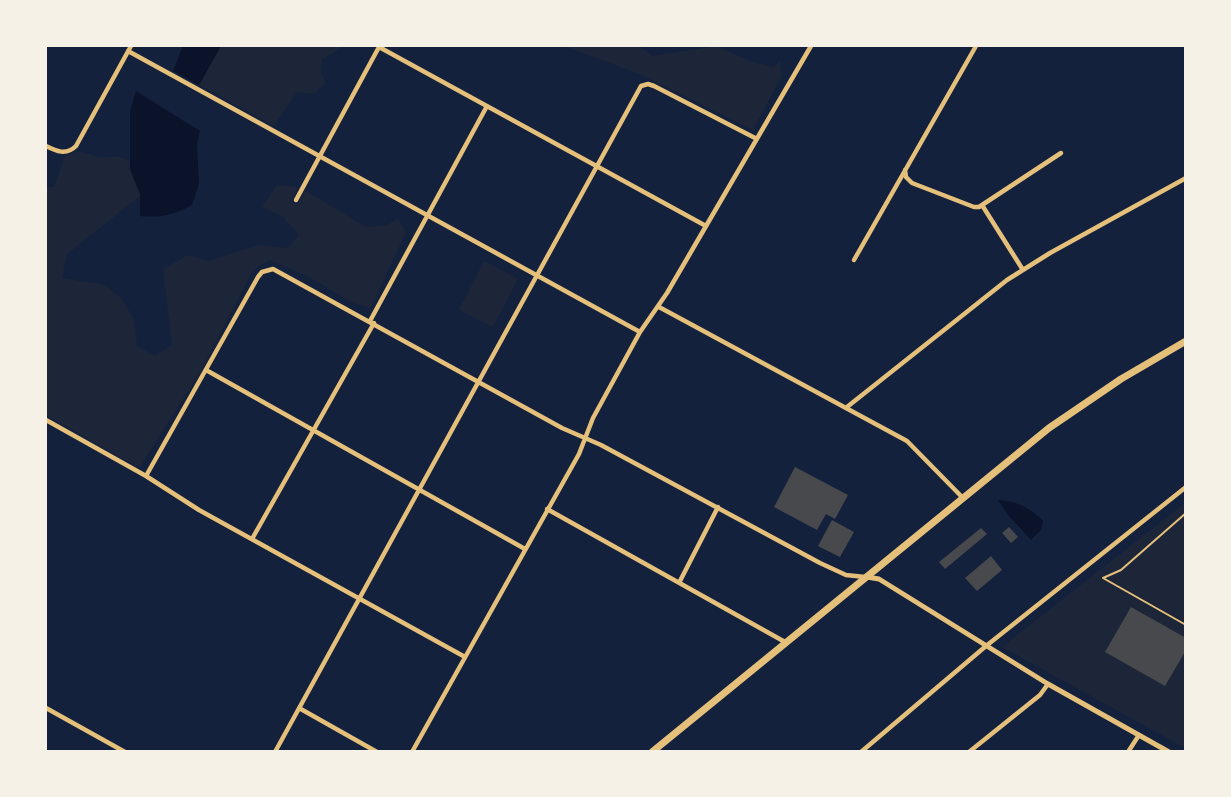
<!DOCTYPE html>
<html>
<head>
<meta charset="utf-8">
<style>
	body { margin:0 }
	#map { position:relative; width:1231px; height:797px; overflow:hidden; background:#14213d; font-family:"PT Sans Narrow",sans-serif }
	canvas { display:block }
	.frame { position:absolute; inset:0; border:47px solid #f6f1e7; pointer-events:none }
</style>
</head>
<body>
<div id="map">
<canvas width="1231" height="797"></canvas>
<div class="frame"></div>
</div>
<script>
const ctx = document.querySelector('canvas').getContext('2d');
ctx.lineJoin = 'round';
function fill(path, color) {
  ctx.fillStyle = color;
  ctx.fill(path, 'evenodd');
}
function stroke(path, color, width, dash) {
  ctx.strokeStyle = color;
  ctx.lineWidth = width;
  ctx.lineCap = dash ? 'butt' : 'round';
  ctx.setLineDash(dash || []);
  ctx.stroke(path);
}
fill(new Path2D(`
	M221 46H343L322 60 321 74 326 83 314 94 297 92 274 126 199 85Z
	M565 46H639L652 56 716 46 753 62 774 67 780 61 782 76 753 130 639 74Z
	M75 152C84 152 89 154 97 157 111 160 113 152 130 161V169L140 196 67 254 62 278 105 285 121 298 134 319 137 346 155 356 172 345 163 269 188 255 208 261 259 245 288 248 299 235 282 216 262 207 277 185 298 187 291 202 297 205 305 190 366 227 387 225 398 219 406 232 371 308 353 303 309 277 270 260 253 270 201 371 139 468 46 415V187H54L65 156Z
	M484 261 518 279 493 327 459 310Z
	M1185 503V748L1002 647Z`), '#1d2539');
fill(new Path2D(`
	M183 46H221L199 85 173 71Z
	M136 91 200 131 197 144 199 184 192 205C174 215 160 218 140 216V194L130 169V111Z
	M998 500C1015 500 1032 509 1043 521L1041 530 1031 540 1008 515Z`), '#0b132b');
fill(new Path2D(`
	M795 467 848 495 835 519 826 514 817 530 774 507Z
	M832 520 854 532 840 557 818 546Z
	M1009 527 1018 537 1011 543 1002 533Z
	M981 528 987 534 945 569 939 562Z
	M991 556 1002 570 977 591 965 578Z
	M1131 607 1186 638V650L1165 686 1105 652Z`), '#48494c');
stroke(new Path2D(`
	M1186 513 1121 570 1103 578 1186 625`), '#e5c07b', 2);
stroke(new Path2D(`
	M379 47 706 226
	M128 51 640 332
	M46 146C56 151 66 156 76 146L131 46
	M905 170 906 177 912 183 974 207H979L1061 153
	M296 200 379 47
	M982 205 1023 270
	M854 260 976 46
	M659 307 907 441 962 497
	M370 321 487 106
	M206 370 525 549
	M847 407 1007 280 1050 253 1186 178
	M46 420 146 476 199 510 465 657
	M146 476 258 277 262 272 273 269 562 428 601 445 820 563 846 575 865 577
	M547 509 785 642
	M252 539 374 323
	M680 581 718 507
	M46 708 125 752
	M299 708 377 752
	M275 752 641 86 648 84 654 86 757 139
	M412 752 579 454 593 418 640 332 667 293 811 46
	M861 752 986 646 1186 487
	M969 752 1040 695 1048 684
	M1128 752 1139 735`), '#e5c07b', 4.5);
stroke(new Path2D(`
	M867 577 879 579 1048 684 1169 752`), '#e5c07b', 5);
stroke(new Path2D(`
	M652 752 1049 428 1121 379 1186 341`), '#e5c07b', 7);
</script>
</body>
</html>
